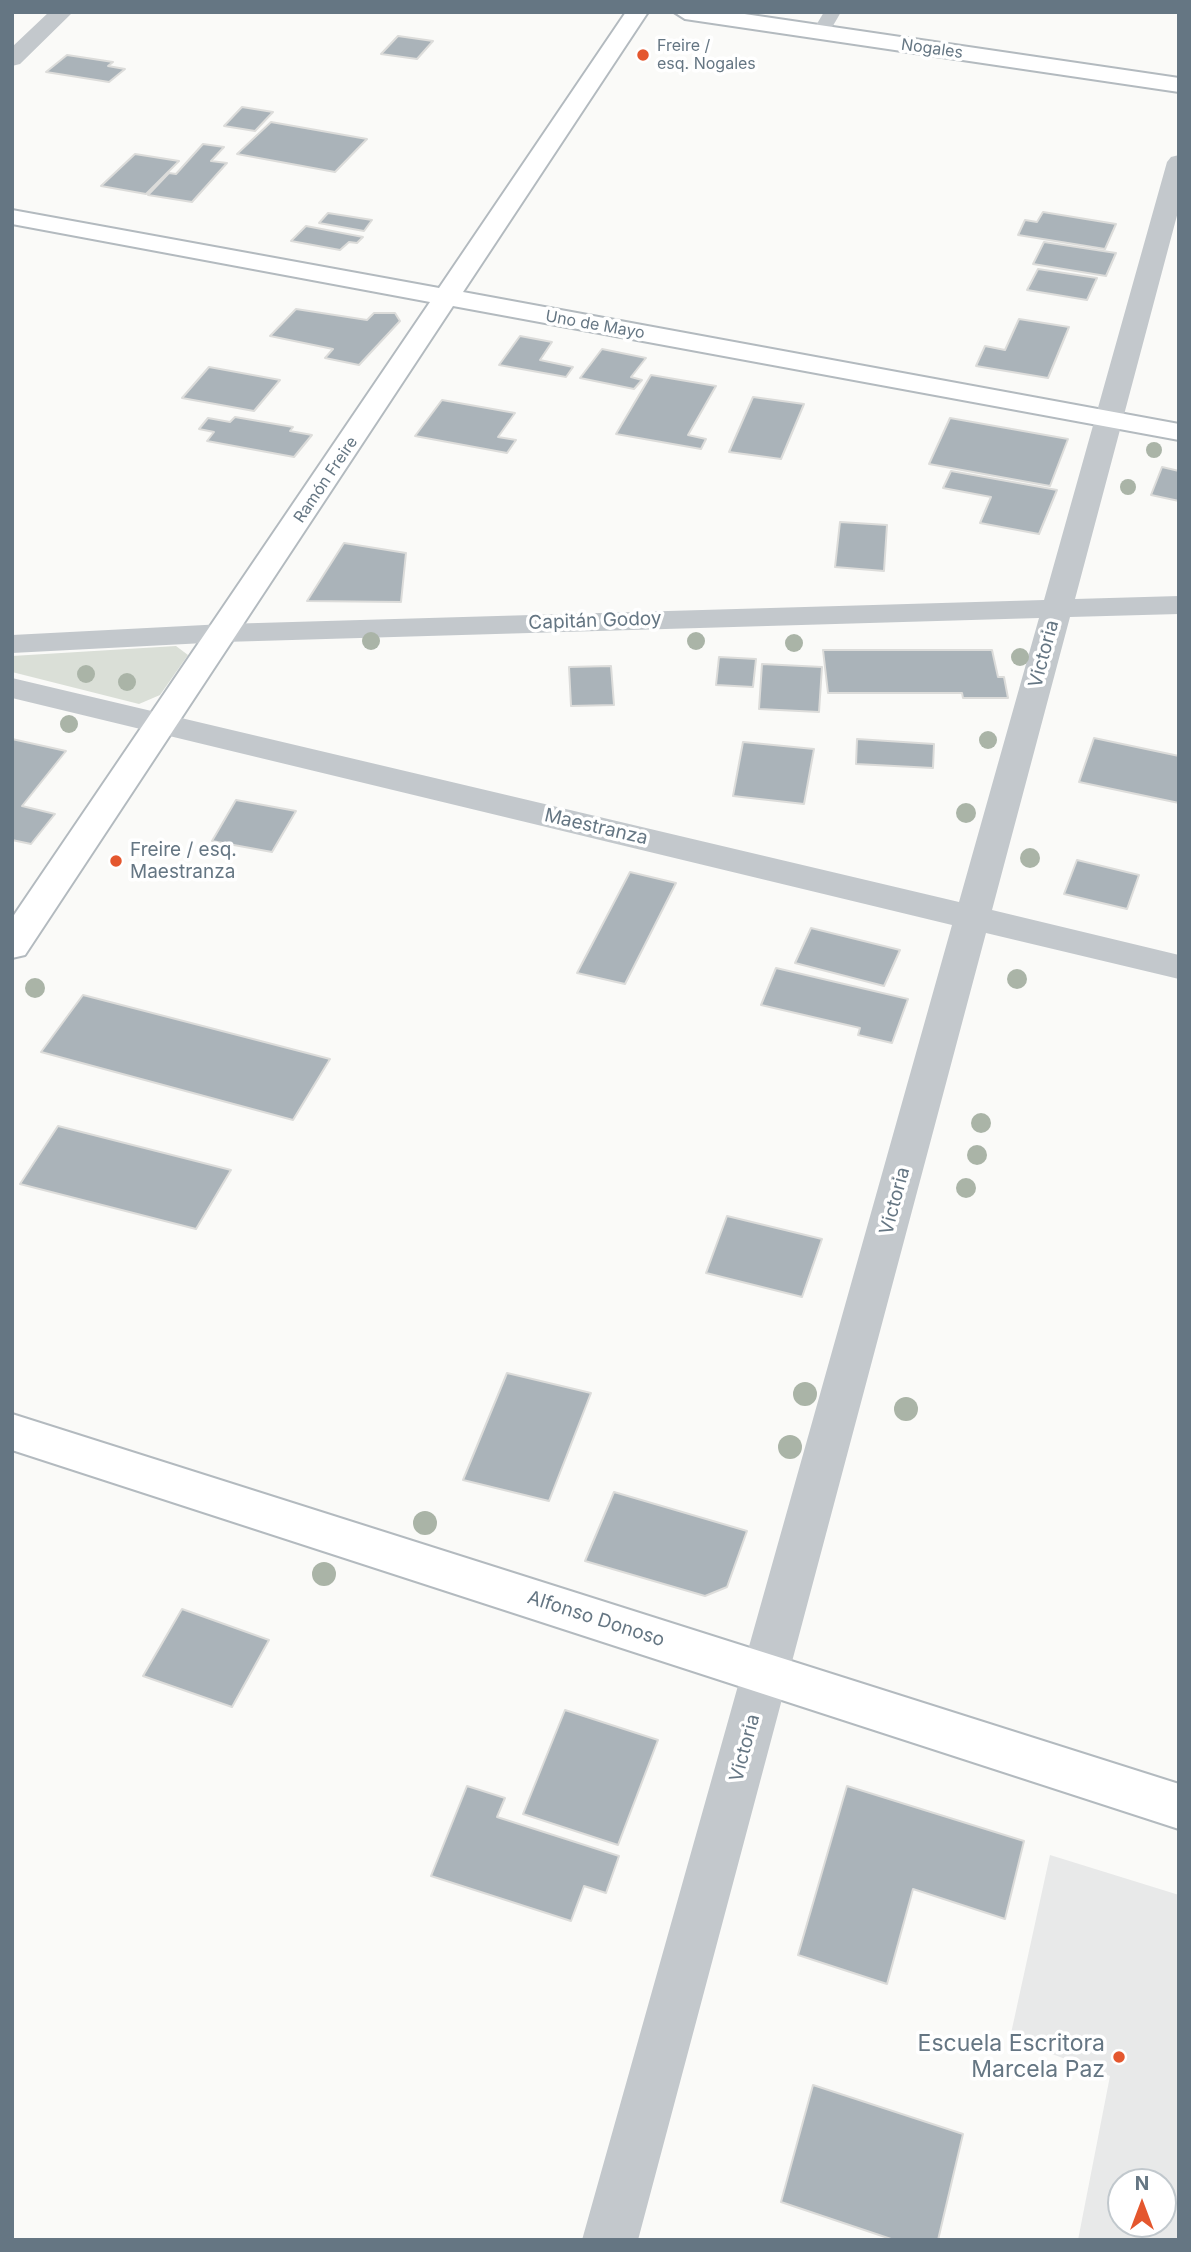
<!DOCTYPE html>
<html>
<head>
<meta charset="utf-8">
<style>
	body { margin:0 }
	#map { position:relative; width:1191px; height:2252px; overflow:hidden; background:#fafaf8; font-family:Inter,sans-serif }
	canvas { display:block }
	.frame { position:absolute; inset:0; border:14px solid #657683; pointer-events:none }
	.north { position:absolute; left:1107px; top:2168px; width:70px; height:70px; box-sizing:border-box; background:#fff; border:2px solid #c1c8cd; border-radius:50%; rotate:0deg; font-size:19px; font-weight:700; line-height:28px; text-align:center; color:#657683 }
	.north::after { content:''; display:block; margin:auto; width:24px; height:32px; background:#e4572e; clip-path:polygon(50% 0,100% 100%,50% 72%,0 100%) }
</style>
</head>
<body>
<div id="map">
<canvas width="1191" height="2252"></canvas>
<div class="frame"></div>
<div class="north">N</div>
</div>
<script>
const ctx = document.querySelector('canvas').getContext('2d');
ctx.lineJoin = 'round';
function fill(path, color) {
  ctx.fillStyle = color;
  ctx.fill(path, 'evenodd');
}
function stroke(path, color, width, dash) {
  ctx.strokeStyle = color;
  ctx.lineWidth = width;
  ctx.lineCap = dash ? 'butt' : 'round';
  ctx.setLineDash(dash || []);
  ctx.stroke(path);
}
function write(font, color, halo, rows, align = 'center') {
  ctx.font = font + ' Inter,sans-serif';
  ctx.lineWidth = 7;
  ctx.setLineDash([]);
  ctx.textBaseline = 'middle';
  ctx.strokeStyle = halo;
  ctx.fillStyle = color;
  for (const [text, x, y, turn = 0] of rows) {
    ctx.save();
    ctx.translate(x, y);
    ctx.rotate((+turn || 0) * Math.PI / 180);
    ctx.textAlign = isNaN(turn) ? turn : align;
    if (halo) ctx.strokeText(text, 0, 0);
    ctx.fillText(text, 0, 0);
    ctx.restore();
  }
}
fill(new Path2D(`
	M1050 1855 1179 1895V2240H1078L1110 2076 1010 2038ZM1121 2182H1163V2224H1121Z`), '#e8e9e9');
fill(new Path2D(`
	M176 646 188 655 160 695 139 704 12 672V656Z`), '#dadfd7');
const building = new Path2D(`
	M398 36 433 41 417 59 381 54Z
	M67 55 113 62 108 66 125 69 109 82 46 72Z
	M242 107 273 112 255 131 224 126Z
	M271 122 367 139 335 172 237 154Z
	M203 144 224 147 211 161 227 163 192 202 148 195 169 173 176 174Z
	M135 154 179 161 146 194 101 186Z
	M1043 212 1116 224 1105 249 1018 235 1025 220 1037 222Z
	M328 213 372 220 364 231 319 223Z
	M306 226 363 237 357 243 349 242 340 250 291 241Z
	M1044 242 1116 253 1106 276 1033 264Z
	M1038 269 1097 278 1087 300 1027 290Z
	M296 309 367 320 374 313H395L400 321 359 365 325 358 333 349 270 336Z
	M1019 319 1069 327 1048 378 976 366 985 346 1005 350Z
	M520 336 552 342 540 360 573 367 566 377 499 365Z
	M602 349 646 358 631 377 642 380 634 389 580 378Z
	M209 367 280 380 254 411 182 398Z
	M651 375 716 386 688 435 706 439 701 449 616 434Z
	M753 397 804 404 781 459 729 452Z
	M442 400 515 413 498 437 516 440 507 453 415 436Z
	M235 417 293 427 290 431 312 435 294 457 207 441 214 432 199 429 208 418 230 422Z
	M950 418 1068 439 1050 486 929 464Z
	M1162 467 1179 471V501L1151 495Z
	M951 471 1057 490 1039 534 980 523 991 497 943 488Z
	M840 522 887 525 884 571 835 567Z
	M344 543 406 553 401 602 307 601Z
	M823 650H992L998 677H1004L1008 698H963L962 693H828Z
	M719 657 756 659 753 687 716 685Z
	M762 664 822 667 819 712 759 709Z
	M611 666 614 705 571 706 569 667Z
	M1094 738 1179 756V803L1079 782Z
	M12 739 66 751 22 806 55 814 31 844 12 840Z
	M857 739 934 744 933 768 856 764Z
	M743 742 814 749 804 804 733 796Z
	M236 800 296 811 272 852 212 841Z
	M1077 860 1139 875 1127 909 1064 894Z
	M630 872 676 883 625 984 577 973Z
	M811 928 900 950 884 986 795 963Z
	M776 968 908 999 892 1043 858 1035 860 1028 761 1005Z
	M83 995 330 1059 293 1120 41 1052Z
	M58 1126 231 1170 196 1229 20 1184Z
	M727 1216 822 1239 802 1297 706 1273Z
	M507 1373 591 1393 549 1501 463 1480Z
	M614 1492 747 1531 727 1587 705 1596 585 1561Z
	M182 1609 269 1640 232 1707 143 1676Z
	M565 1710 658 1740 618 1845 523 1814Z
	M467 1786 505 1798 497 1817 619 1856 606 1893 584 1886 571 1921 431 1876Z
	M847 1786 1024 1841 1005 1919 913 1889 887 1984 798 1955Z
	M813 2085 963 2134 938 2240H894L781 2202Z`);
fill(building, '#aab3b9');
stroke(building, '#dcdcda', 2);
const secondary = new Path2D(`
	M626 12H648L463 292 1179 424V440L453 306 25 955 12 958V918L430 302 12 224V210L439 288Z
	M674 12H731L1179 78V92L685 19Z
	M12 1414 1179 1784V1829L12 1450Z`);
stroke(secondary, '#b3babf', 4);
fill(new Path2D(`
	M824 12H841L827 36H815L812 32Z`), '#c3c8cc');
fill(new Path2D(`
	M49 12H73L20 64 12 66V47Z
	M1179 155V208L1075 599 1179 596V614L1070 617 992 910 1179 955V979L986 933 638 2240H582L952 925 12 698V678L959 902 1039 618 224 642 12 653V635L224 624 1044 600 1167 162 1171 157Z`), '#c3c8cc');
fill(secondary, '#fff');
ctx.fillStyle = '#aab4a7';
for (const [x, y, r] of [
	[1154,450,8],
	[1128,487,8],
	[371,641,9],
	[696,641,9],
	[794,643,9],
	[1020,657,9],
	[86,674,9],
	[127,682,9],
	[69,724,9],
	[988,740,9],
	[966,813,10],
	[1030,858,10],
	[1017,979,10],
	[35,988,10],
	[981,1123,10],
	[977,1155,10],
	[966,1188,10],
	[805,1394,12],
	[906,1409,12],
	[790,1447,12],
	[425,1523,12],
	[324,1574,12]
]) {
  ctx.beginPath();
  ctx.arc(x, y, r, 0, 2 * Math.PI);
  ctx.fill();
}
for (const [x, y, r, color] of [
	[643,55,7,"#e4572e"],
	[116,861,7,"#e4572e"],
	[1119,2057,7,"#e4572e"]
]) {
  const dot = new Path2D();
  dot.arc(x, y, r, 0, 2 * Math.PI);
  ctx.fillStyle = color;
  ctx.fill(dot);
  stroke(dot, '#fff', 2.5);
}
write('16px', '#657683', '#fff', [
	["Freire /",657,46],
	["esq. Nogales",657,64]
], 'left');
write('16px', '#657683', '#fff', [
	["Nogales",932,49,8],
	["Uno de Mayo",595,325,10],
	["Ramón Freire",326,480,-56]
]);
write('19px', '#657683', '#fff', [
	["Capitán Godoy",595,621,-2],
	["Victoria",1044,654,-75],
	["Maestranza",596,827,13],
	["Victoria",895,1201,-75],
	["Alfonso Donoso",596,1619,18],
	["Victoria",745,1748,-75]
]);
write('19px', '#657683', '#fff', [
	["Freire / esq.",130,850],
	["Maestranza",130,872]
], 'left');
write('23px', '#657683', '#fff', [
	["Escuela Escritora",1105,2044],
	["Marcela Paz",1105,2070]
], 'right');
</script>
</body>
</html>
